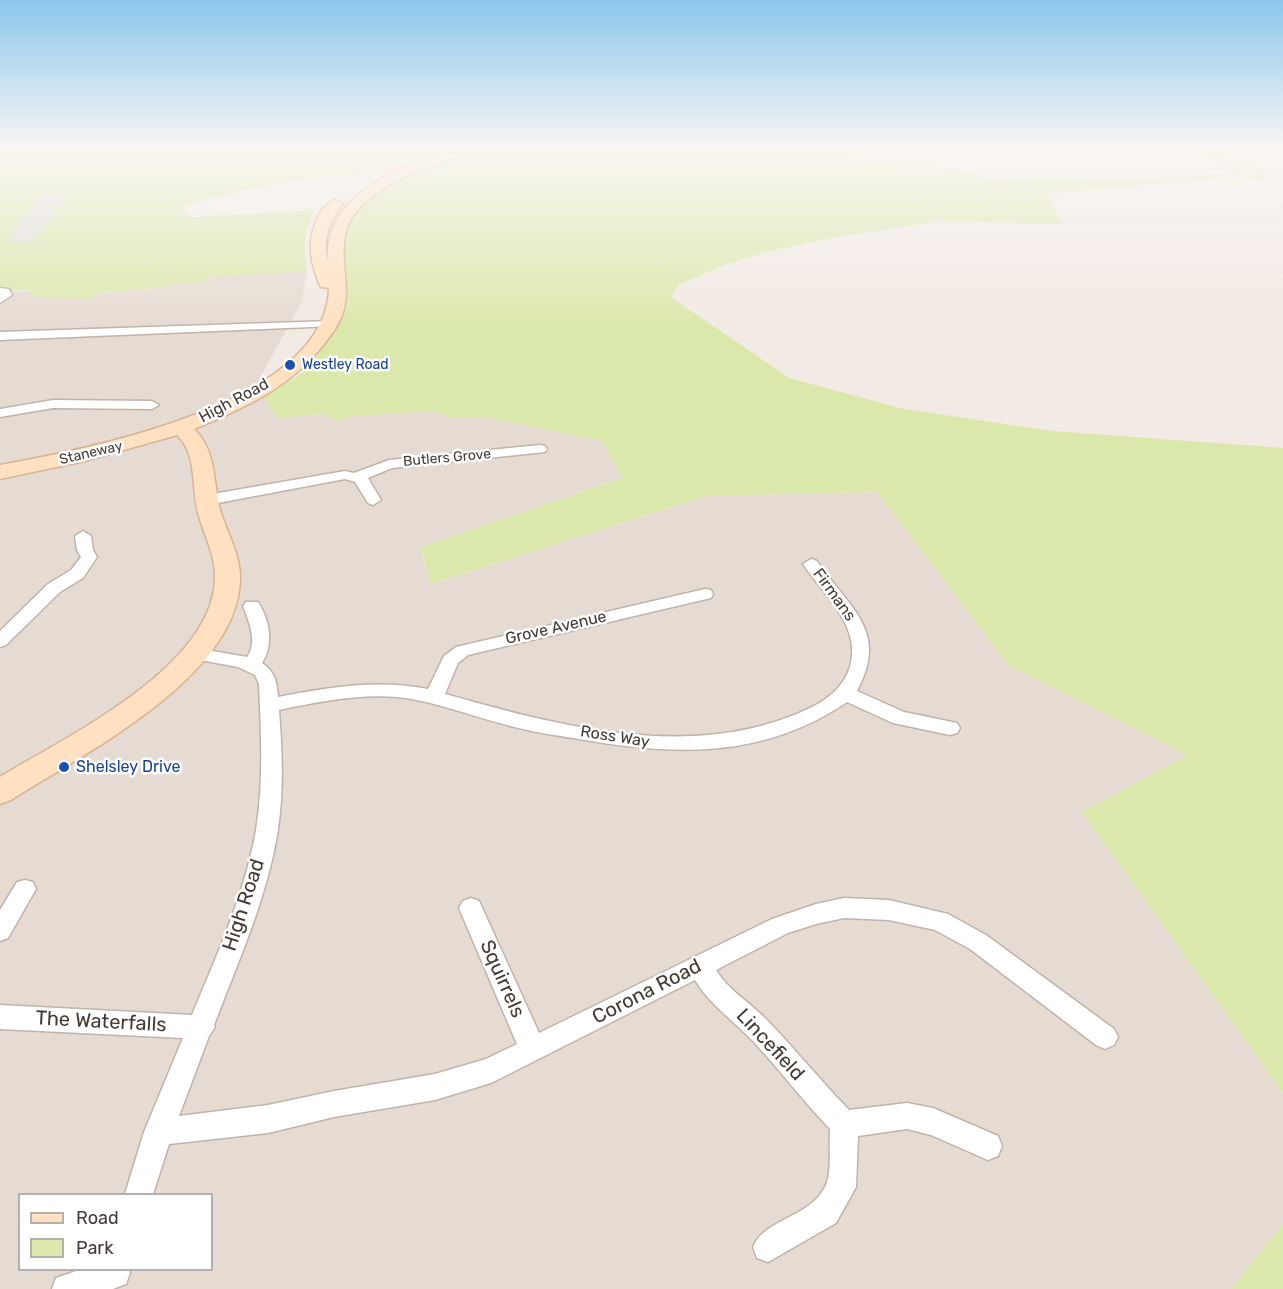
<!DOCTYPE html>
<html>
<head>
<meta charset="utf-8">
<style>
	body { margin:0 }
	#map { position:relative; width:1283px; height:1289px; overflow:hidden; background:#f2eae4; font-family:Rubik,sans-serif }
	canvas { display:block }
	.legend { position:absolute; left:18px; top:1193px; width:195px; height:78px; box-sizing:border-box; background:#fff; border:2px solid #b4b0ae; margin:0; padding:8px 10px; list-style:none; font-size:18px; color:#443a34 }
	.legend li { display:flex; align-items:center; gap:12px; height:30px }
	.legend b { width:30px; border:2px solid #b4b0ae }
</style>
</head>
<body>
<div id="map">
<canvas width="1283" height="1289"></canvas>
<ul class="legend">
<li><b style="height:8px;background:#ffe1c1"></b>Road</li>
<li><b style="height:16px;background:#dbe8ac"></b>Park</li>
</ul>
</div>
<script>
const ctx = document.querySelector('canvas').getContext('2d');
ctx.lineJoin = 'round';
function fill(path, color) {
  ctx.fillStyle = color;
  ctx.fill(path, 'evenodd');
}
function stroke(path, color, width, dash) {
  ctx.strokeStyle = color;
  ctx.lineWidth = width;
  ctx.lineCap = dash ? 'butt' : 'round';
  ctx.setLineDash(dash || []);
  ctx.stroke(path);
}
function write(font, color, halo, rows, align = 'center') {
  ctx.font = font + ' Rubik,sans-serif';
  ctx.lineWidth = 5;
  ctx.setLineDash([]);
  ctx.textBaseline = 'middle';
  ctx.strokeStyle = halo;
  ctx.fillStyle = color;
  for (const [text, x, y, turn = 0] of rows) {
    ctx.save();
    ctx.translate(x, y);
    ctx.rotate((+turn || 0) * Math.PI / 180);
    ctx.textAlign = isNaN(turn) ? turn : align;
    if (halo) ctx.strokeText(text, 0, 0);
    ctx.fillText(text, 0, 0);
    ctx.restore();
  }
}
fill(new Path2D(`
	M307 271 302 301 257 383 277 418 430 405 603 441 622 478 421 547 430 584 707 496 877 492 1009 666 1187 755 1082 812 1283 1093V1224L1231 1289H0V291L99 293 166 287 179 283H200L214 277ZM20 1194H212V1270H20Z`), '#e6dbd2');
fill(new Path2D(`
	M0 148H819L872 159 908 161 967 172 991 181 1049 177 1097 180 1175 177 1238 173 1185 148C1204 148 1219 155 1237 155L1230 159 1263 170V174L1273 182 1239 177 1047 194 1063 224 942 221 848 235 769 251 727 264 678 285 671 297 789 378 904 409 1052 431 1283 448V1093L1082 812 1187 755 1009 666 877 492 707 496 430 584 421 547 622 478 602 441 485 417 452 418 433 411 354 416 338 421 322 414 277 418 264 397 319 362 297 365 320 341 343 218 402 170 372 171 349 176 318 177 285 182 206 199 183 207 187 214 194 217 314 210C304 235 303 244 307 271L214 277 200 283H179L166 287 99 293 90 299 35 297 27 290 0 291Z
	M1283 1224V1289H1231Z`), '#dbe8ac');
fill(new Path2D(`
	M69 193 31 242H14L8 239 42 194Z`), '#e0dcd9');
const street = new Path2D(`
	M0 288 9 289 12 295 0 303Z
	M331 321 337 324 335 326 0 340V332Z
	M53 400 152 401 159 405 152 409 53 408 0 417V409Z
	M540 445 545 446 547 449 545 452 392 468 368 478 381 500 373 505 368 503 355 482 345 479 207 505 199 500 207 495 345 471 354 473 389 460Z
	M83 531 91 536 93 550 97 557 83 578 60 592 6 645 0 647V631L48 584 71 570 81 557 77 550 75 536Z
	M811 559 817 561C849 608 890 631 857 691L904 712 957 723 960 728 957 733 950 735 893 723 847 702C763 759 675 756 579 739 555 735 531 732 507 725 471 716 435 701 397 697 357 694 318 702 279 710 282 749 284 789 278 829 268 896 238 962 214 1025L215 1027 209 1036 179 1116 268 1105 334 1091 435 1074 486 1059 517 1044 459 908 463 901 471 898 479 901 539 1033 772 919 816 904 844 898 889 900 948 914 986 935 1114 1029 1118 1037 1114 1045 1105 1049 1096 1045 970 949 935 930 889 920 844 918 816 924 788 933 716 970C728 990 748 1001 765 1018 794 1048 820 1080 849 1110L907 1103 933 1108 998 1136 1002 1146 998 1156 988 1160 931 1135 907 1129 858 1136 856 1187 836 1223 768 1262 757 1258 753 1247C765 1218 811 1218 826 1185 832 1174 829 1143 830 1129 803 1101 780 1070 753 1041 733 1020 710 1005 695 980L491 1083 435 1100 334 1117 268 1133 169 1144 153 1194H125L144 1132 183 1038 0 1029V1005L192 1015C217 955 245 893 256 830 264 781 261 732 259 684L255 675 238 667 189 658 186 654 189 650 195 648 247 657C258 642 249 622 243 606L246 602H258C270 621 274 644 262 663 275 671 277 683 278 697 329 687 377 679 428 689L444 656 456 647 705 589 711 590 713 594 711 598 468 655 458 663 445 694C563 727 698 764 814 706 839 693 857 671 851 640 846 613 818 587 803 564Z
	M25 880 33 882 36 889 8 938 0 941V910L17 882Z
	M79 1270H129L130 1273 126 1284 113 1289H52L56 1278Z`);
const secondary = new Path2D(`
	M458 148H476C468 155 453 158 443 162 412 173 379 186 357 211 336 234 346 266 346 294 345 313 339 325 328 339 295 385 245 408 194 429 217 451 213 482 220 510 227 533 241 555 240 580 237 678 83 754 11 800L0 804V777C67 736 212 668 215 579 216 556 204 535 198 513 191 488 198 455 177 435L85 461 0 479V465C89 449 326 404 329 288L321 287 319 284C316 274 311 263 311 252 309 236 318 204 336 200L343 204C330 220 322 240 328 261 324 190 403 167 458 148Z`);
stroke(street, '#c1b3a9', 3);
stroke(secondary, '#d6b595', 3);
fill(street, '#fff');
fill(secondary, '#ffe1c1');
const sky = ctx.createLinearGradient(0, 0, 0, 329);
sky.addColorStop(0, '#8ac7ec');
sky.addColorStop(0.45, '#f9f6f3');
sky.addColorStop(1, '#f9f6f300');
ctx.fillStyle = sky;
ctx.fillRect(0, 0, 1283, 329);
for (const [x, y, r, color] of [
	[290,365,6,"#1a4fb4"],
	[64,767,6,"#1a4fb4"]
]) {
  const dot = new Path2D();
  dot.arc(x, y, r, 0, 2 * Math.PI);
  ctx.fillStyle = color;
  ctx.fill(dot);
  stroke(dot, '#fff', 2);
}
write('14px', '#164399', '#fff', [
	["Westley Road",302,365]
], 'left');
write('14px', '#443a34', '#fff', [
	["Staneway",91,453,-13],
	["Butlers Grove",447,458,-5]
]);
write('16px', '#443a34', '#fff', [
	["High Road",234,401,-28],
	["Firmans",834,595,54],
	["Grove Avenue",556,628,-13],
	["Ross Way",615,737,9]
]);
write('16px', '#164399', '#fff', [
	["Shelsley Drive",76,767]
], 'left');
write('20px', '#443a34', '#fff', [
	["High Road",244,905,-72],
	["Squirrels",502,979,66],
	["Corona Road",647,992,-27],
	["The Waterfalls",101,1022,3],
	["Lincefield",770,1045,47]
]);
</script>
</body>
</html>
